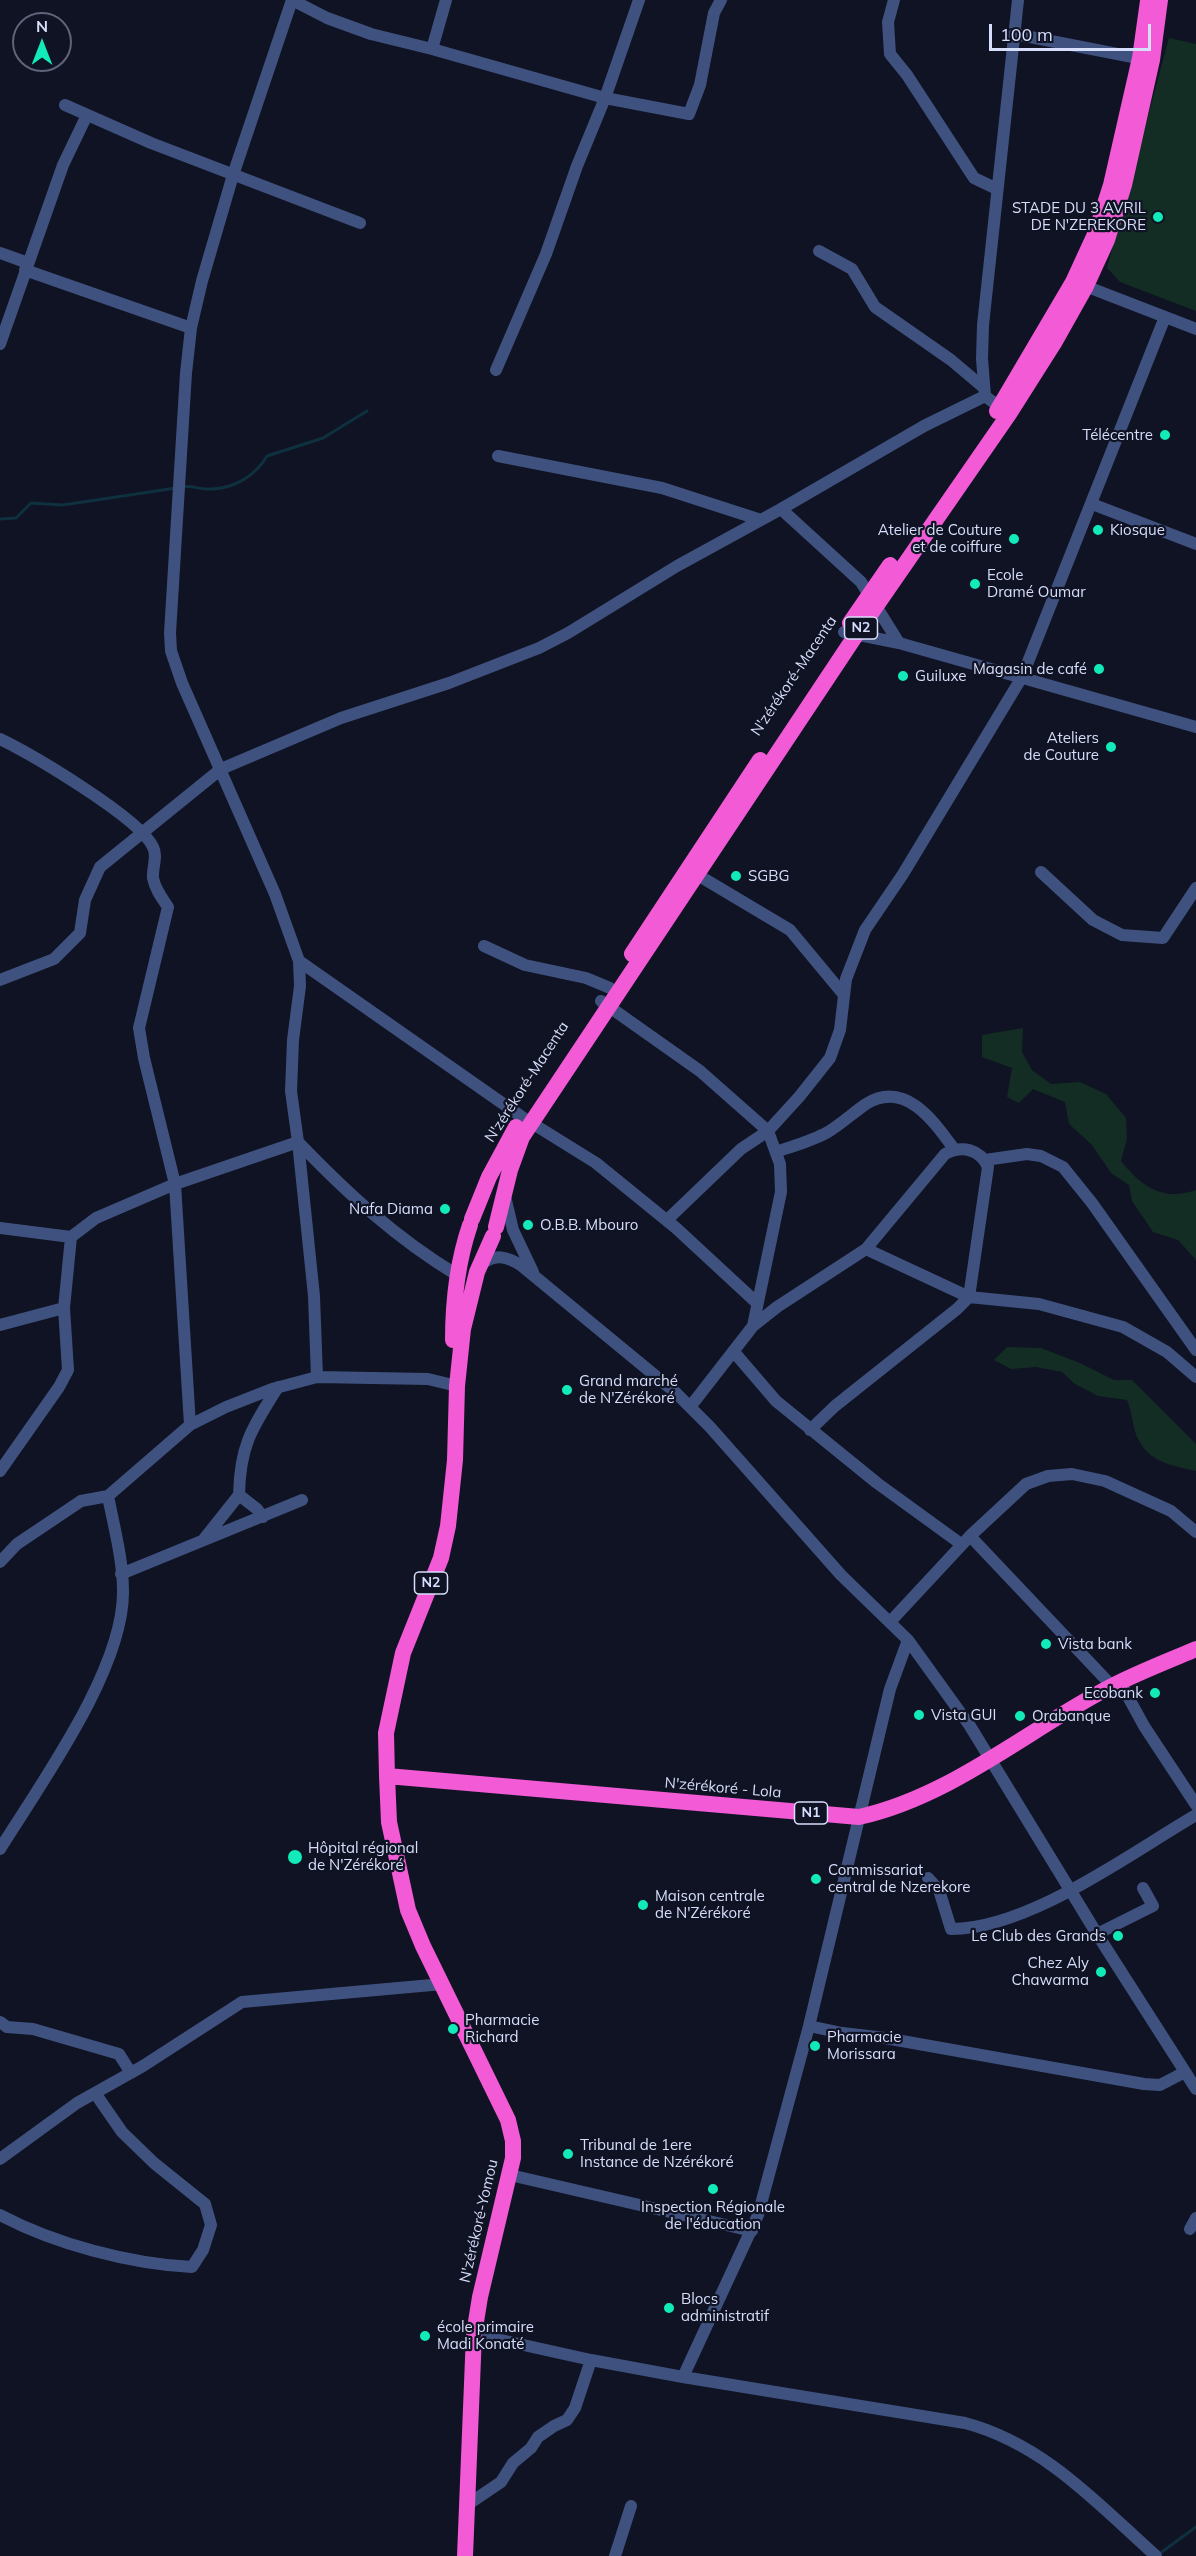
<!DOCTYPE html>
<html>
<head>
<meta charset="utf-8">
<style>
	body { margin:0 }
	#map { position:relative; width:1196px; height:2556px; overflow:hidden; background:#101323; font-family:Mulish,sans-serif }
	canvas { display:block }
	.north { position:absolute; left:12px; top:12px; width:60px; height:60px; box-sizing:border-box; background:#101323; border:2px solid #5f647a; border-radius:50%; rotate:0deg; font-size:16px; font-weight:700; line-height:24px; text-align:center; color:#d6defc }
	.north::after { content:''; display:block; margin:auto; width:21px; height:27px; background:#12ebb9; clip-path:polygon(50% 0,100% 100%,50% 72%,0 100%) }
	.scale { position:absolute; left:989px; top:24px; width:162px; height:27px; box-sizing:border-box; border:3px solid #d6defc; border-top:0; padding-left:8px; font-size:18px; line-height:21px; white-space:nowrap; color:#d6defc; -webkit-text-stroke:4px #101323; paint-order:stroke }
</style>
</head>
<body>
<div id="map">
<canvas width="1196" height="2556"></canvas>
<div class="north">N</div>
<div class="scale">100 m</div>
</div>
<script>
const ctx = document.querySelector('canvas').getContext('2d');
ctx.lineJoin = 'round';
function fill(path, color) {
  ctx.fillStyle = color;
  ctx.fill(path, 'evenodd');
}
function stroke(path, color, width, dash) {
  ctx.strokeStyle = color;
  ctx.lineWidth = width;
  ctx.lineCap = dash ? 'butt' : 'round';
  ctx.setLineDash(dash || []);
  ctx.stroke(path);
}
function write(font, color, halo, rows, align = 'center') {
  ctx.font = font + ' Mulish,sans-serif';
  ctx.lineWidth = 4.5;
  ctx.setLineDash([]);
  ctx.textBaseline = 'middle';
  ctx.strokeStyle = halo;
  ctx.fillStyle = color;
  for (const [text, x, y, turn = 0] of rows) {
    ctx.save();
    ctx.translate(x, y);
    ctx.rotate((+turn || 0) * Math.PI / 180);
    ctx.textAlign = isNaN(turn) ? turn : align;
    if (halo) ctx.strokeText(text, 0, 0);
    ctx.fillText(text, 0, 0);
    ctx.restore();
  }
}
fill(new Path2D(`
	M1169 38 1196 44V311L1120 282 1107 268Z
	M1023 1028 1022 1052 1032 1070 1051 1084 1080 1082 1106 1094 1126 1118 1127 1139 1121 1161C1141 1186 1163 1202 1196 1190V1260L1178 1240 1153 1232 1132 1201 1129 1185 1111 1173 1092 1145 1069 1124 1065 1102 1033 1089 1019 1103 1007 1097 1012 1068 982 1057V1035Z
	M1007 1347 1041 1348 1080 1363 1114 1380H1132L1196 1444V1471C1171 1465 1149 1463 1137 1437 1133 1428 1132 1412 1127 1400L1098 1396 1075 1384 1062 1372 1036 1367 1011 1369 994 1360Z`), '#142d24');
stroke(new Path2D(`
	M182 487C193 485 201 490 211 489 234 489 256 475 267 456L323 438 367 411
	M0 519 16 518 31 503 63 505 176 488
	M1159 2554 1196 2527`), '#0e303f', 3);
stroke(new Path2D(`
	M292 0 233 175 202 281 191 328 186 373 170 633 171 651 182 683 275 894 299 961 300 986 293 1040 291 1091 298 1142 314 1296 317 1377
	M292 0 327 18 371 34 432 49 605 98 689 114 700 85 714 13 721 0
	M894 0 888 22 890 54 907 75 974 178 997 189
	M1015 34 1148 60
	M432 49 446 0
	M65 105 151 143 360 223
	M819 251 852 269 875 307 951 360 983 387
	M0 253 28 263
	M25 270 191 328
	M1080 284 1196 329
	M0 344 63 165 87 115
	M496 370 546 254 577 166 605 98 639 0
	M1005 411 985 396 982 359 983 325 1018 0
	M498 456 662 488 761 520
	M1092 504 1196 544
	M781 509 861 582 899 643
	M844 632 899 643 1196 727
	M0 739C31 754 140 818 153 847 158 856 152 868 153 878 155 889 162 898 168 907L139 1028 144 1058 175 1184 190 1425
	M691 871 790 930 844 995
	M1041 872 1093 920 1122 935 1163 938 1196 888
	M484 946 525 965 586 978 610 988
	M299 961 522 1117 596 1163 676 1228 757 1303
	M0 980 54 959 80 933 85 900 100 867 221 769 341 718 449 683 539 648 568 633 677 566 781 509 924 426 985 396
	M601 1001 700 1071 768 1131 780 1164 781 1192 753 1326
	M776 1152C793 1146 812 1141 828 1132 841 1124 853 1113 866 1104 905 1080 933 1120 954 1149
	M985 1160 1027 1154 1041 1156 1063 1167 1092 1203 1196 1350
	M505 1196 513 1230 533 1272
	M667 1220 741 1149 768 1131 799 1097 830 1058 840 1030 846 979 865 930 903 874 1022 677 1165 317
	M0 1228 71 1237
	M866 1249 969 1297 1039 1304 1123 1327 1167 1352 1196 1377
	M480 1266C494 1252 508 1257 522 1266L675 1392 710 1427 841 1575 908 1640 970 1726 1097 1934 1196 2089
	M0 1325 64 1308
	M734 1352 776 1401 877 1483 961 1544
	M690 1407 753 1326 777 1307 866 1249 945 1154C962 1145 980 1149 988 1167L969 1297 957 1309 835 1406 810 1430
	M0 1471 59 1387 68 1370 64 1308 71 1237 96 1218 175 1184 298 1142C348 1194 396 1238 457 1275
	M263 1517 257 1509 239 1495C240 1445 252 1428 278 1387
	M970 1536 1112 1686
	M204 1539 239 1495
	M0 1562 17 1544 81 1501 108 1496 190 1425 226 1407 272 1389 317 1377 428 1379 457 1386
	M121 1574 302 1500
	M890 1622 970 1536 1026 1484 1048 1476 1072 1474 1105 1481 1171 1511 1196 1532
	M1120 1682 1144 1726 1196 1805
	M0 1849C41 1783 124 1669 123 1591 123 1560 114 1527 108 1496
	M928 1878 939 1890 951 1929C1029 1929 1129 1854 1196 1815
	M1097 1934 1153 1906 1143 1888
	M0 2022 7 2027 33 2029 119 2054 131 2073
	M809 2026 842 2033 885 2038 1144 2084 1160 2085 1185 2072
	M0 2159 77 2103 143 2066 242 2002 443 1984
	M510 2175 752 2231
	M0 2215C55 2244 130 2264 192 2267L203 2250 211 2225 205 2204 154 2163 122 2132 95 2093
	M1190 2229 1196 2218
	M474 2334 591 2360 683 2377 965 2423C1044 2444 1097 2503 1156 2556
	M683 2377 758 2215 809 2026 890 1689 908 1640
	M467 2505 501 2482 513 2463 531 2448 538 2437 554 2426 567 2420 575 2408 591 2360
	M615 2556 631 2506`), '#3f527f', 12);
stroke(new Path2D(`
	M997 411 1073 282 1096 232 1111 185 1140 58 1148 1
	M850 623 890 565
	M632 954 760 760
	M472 1219 489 1177 516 1127
	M496 1227 510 1170 522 1137 856 635 1009 414 1054 343 1086 286 1107 240 1124 185 1152 60 1160 0
	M453 1340C453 1300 457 1263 470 1225
	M387 1776 859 1817C953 1796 1028 1729 1112 1686 1139 1672 1168 1661 1196 1649
	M465 2556 474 2334 480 2297 513 2158V2141L508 2120 423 1946 408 1910 389 1822 387 1776 386 1733 403 1653 441 1558 448 1526 455 1460 457 1386 463 1329 477 1272 493 1236`), '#f25ad6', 16);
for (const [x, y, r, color] of [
	[1158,217,6,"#12ebb9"],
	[1165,435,6,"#12ebb9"],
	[1098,530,6,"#12ebb9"],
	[1014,539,6,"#12ebb9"],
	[975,584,6,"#12ebb9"],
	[1099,669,6,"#12ebb9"],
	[903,676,6,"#12ebb9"],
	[1111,747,6,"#12ebb9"],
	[736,876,6,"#12ebb9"],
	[445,1209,6,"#12ebb9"],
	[528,1225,6,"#12ebb9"],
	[567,1390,6,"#12ebb9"],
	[1046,1644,6,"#12ebb9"],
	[1155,1693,6,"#12ebb9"],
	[919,1715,6,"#12ebb9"],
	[1020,1716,6,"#12ebb9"],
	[295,1857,8,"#12ebb9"],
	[816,1879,6,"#12ebb9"],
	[643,1905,6,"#12ebb9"],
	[1118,1936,6,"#12ebb9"],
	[1101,1972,6,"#12ebb9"],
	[453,2029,6,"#12ebb9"],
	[815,2046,6,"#12ebb9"],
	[568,2154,6,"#12ebb9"],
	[713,2189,6,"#12ebb9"],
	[669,2308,6,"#12ebb9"],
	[425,2336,6,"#12ebb9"]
]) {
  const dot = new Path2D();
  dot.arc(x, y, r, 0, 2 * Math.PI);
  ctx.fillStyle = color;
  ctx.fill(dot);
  stroke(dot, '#101323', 2);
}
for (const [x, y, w] of [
	[861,628,33],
	[431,1583,33],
	[811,1813,33]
]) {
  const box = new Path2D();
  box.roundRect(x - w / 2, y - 11, w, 22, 4.5);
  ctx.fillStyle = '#101323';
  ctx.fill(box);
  stroke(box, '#d6defc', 1.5);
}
write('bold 14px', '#d6defc', null, [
	["N2",861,628],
	["N2",431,1583],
	["N1",811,1813]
]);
write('15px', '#d6defc', '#101323', [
	["STADE DU 3 AVRIL",1146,208,"right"],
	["DE N'ZEREKORE",1146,225,"right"],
	["Télécentre",1153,435,"right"],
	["Atelier de Couture",1002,530,"right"],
	["et de coiffure",1002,547,"right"],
	["Kiosque",1110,530],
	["Ecole",987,575],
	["Dramé Oumar",987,592],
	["Magasin de café",1087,669,"right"],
	["Guiluxe",915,676],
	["Ateliers",1099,738,"right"],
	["de Couture",1099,755,"right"],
	["SGBG",748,876],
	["Nafa Diama",433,1209,"right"],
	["O.B.B. Mbouro",540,1225],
	["Grand marché",579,1381],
	["de N'Zérékoré",579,1398],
	["Vista bank",1058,1644],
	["Ecobank",1143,1693,"right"],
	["Vista GUI",931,1715],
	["Orabanque",1032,1716],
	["Hôpital régional",308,1848],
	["de N'Zérékoré",308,1865],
	["Commissariat",828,1870],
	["central de Nzerekore",828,1887],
	["Maison centrale",655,1896],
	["de N'Zérékoré",655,1913],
	["Le Club des Grands",1106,1936,"right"],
	["Chez Aly",1089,1963,"right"],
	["Chawarma",1089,1980,"right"],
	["Pharmacie",465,2020],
	["Richard",465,2037],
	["Pharmacie",827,2037],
	["Morissara",827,2054],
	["Tribunal de 1ere",580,2145],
	["Instance de Nzérékoré",580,2162],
	["Inspection Régionale",713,2207,"center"],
	["de l'éducation",713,2224,"center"],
	["Blocs",681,2299],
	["administratif",681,2316],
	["école primaire",437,2327],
	["Madi Konaté",437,2344]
], 'left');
write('15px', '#d6defc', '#101323', [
	["N'zérékoré-Macenta",794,676,-56],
	["N'zérékoré-Macenta",527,1082,-57],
	["N'zérékoré - Lola",723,1788,5],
	["N'zérékoré-Yomou",479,2221,-77]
]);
</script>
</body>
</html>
